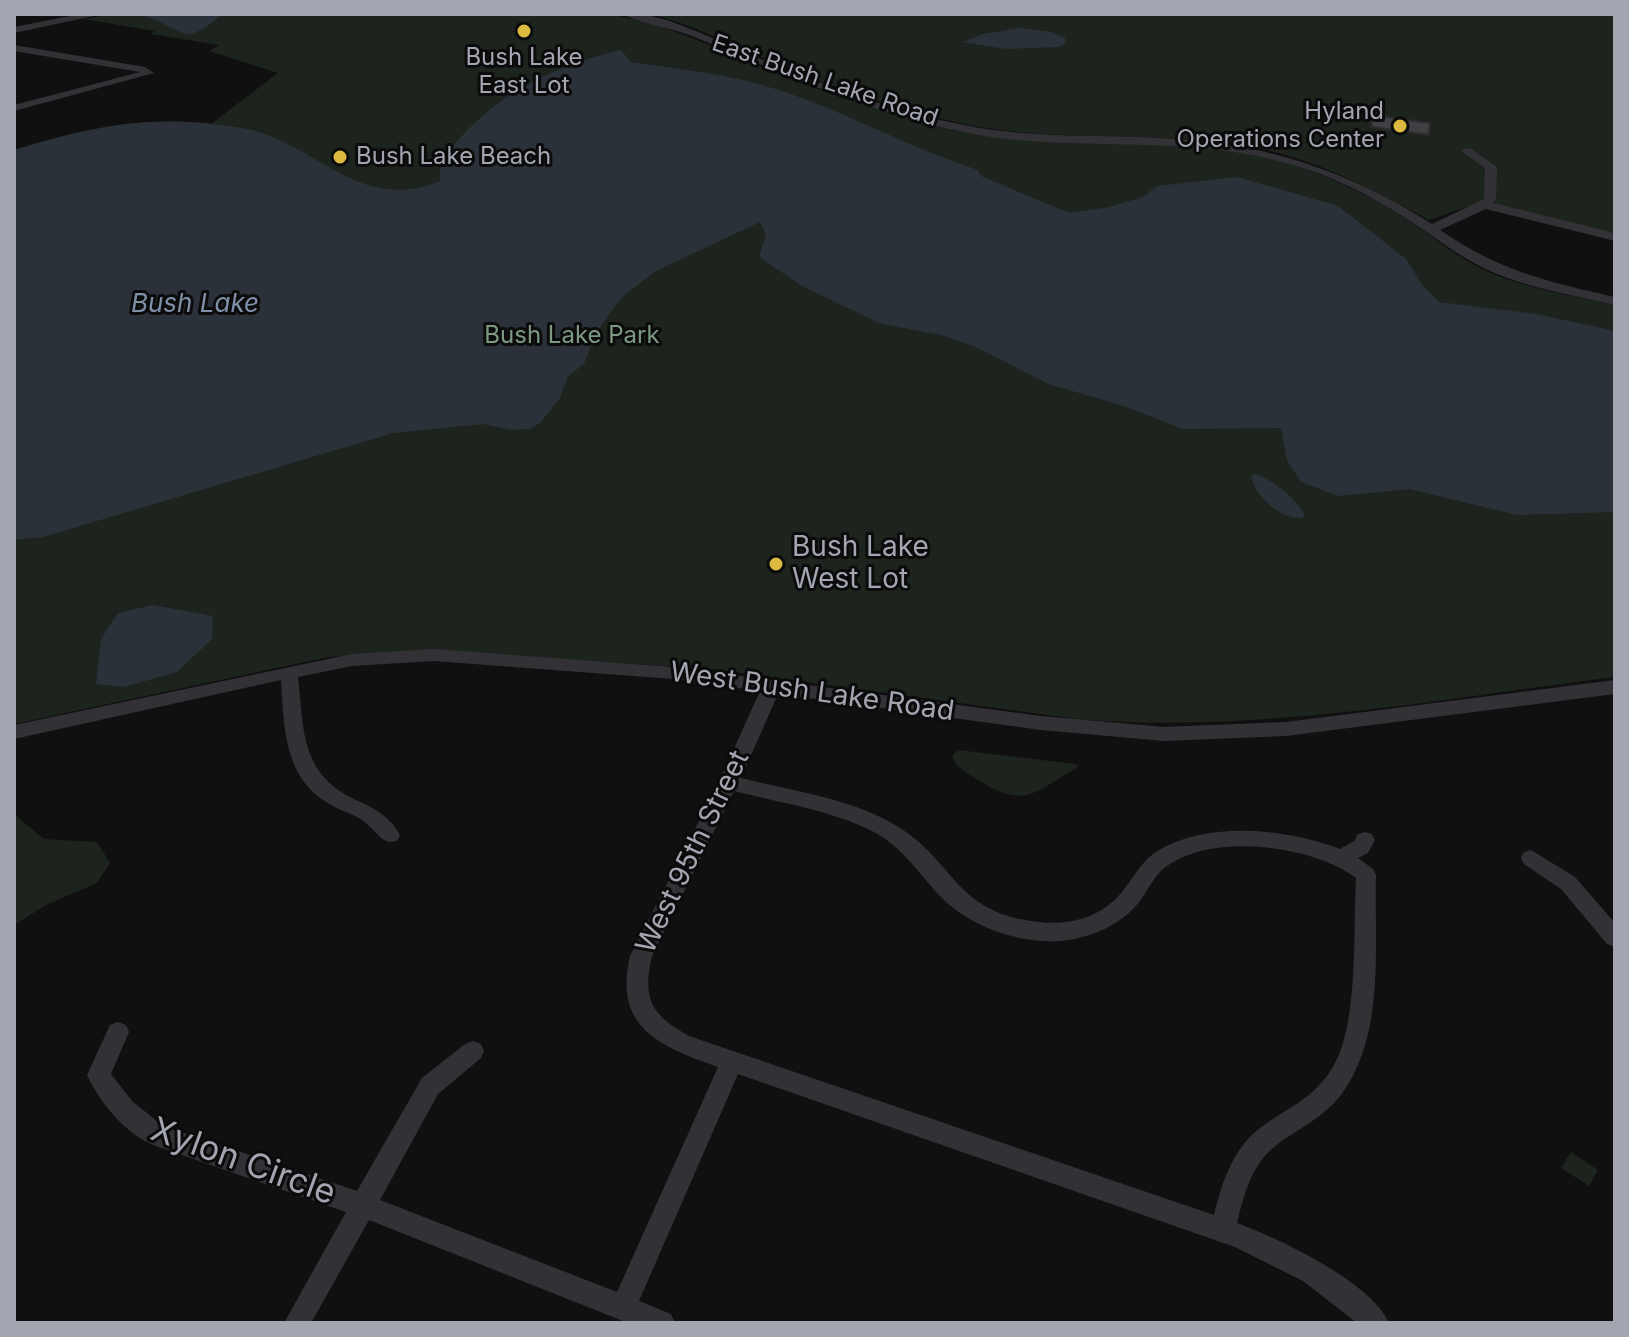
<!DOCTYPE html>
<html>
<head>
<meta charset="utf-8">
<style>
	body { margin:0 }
	#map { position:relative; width:1629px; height:1337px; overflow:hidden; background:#101011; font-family:Inter,sans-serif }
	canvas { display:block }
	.frame { position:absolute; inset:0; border:16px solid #a3a6b1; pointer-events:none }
</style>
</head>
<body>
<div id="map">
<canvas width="1629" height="1337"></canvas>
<div class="frame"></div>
</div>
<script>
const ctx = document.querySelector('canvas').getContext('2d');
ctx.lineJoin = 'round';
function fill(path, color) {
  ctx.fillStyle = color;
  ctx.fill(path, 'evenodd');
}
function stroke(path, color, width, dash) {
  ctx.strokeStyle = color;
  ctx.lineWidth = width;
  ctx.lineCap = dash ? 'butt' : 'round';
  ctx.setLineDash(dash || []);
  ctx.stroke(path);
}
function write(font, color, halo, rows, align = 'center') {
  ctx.font = font + ' Inter,sans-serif';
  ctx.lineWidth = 6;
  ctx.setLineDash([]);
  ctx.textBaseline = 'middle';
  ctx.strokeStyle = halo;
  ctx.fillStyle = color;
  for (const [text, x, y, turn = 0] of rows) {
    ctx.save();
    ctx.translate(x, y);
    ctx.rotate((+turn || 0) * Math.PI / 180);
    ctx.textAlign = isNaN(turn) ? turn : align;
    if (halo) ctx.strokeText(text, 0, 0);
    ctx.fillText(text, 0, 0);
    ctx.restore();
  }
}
fill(new Path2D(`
	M115 14H602C659 20 708 45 761 67 820 91 883 113 944 128 1060 156 1186 128 1297 166 1335 179 1373 197 1406 219 1430 234 1451 253 1476 266 1518 288 1569 295 1615 305V677C1438 699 1256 734 1077 719L711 669 437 651 328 657 14 724V150C86 129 135 116 211 124L278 73 209 51 219 45 150 34 155 31 83 19Z
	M649 14H1615V235L1481 202 1429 220C1369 187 1309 155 1240 145 1144 130 1046 144 951 121 895 108 837 89 784 67 740 49 695 24 649 14Z
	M958 750 1075 764 1078 767C1035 791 1027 810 980 781 969 774 956 769 952 756Z
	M14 814 44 839 97 842 110 863 97 883 48 904 14 925Z
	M1571 1152 1598 1170 1589 1186 1561 1168Z`), '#1d241e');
fill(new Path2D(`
	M149 14H223C182 48 188 31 145 16Z
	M1020 28 1052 32 1065 38 1066 43 1059 47 1006 49 962 42 983 34Z
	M621 50 631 62C673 68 717 73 759 84 835 105 903 146 978 170L981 176 1069 213 1109 207 1143 197 1157 186 1237 177 1338 206 1406 259 1423 286 1439 302 1536 314 1615 331V512L1517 515 1410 489 1338 496 1301 482 1287 460 1281 428 1183 429 1124 406 1048 384 976 347 945 336 879 323 802 286 759 257 766 234 760 222 654 272 621 298 595 334 584 364 568 376 560 398 541 422 530 429 511 430 483 424 393 433 43 537 14 540V150C96 125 155 113 242 128 314 140 358 215 440 181 438 161 447 152 460 138 504 90 558 65 621 50Z
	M1257 474C1273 481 1300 500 1305 517 1284 523 1253 496 1251 475Z
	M153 605 213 616 212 639 177 672 124 687 96 684 101 639 118 613Z`), '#2b3138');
const building = new Path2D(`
	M1373 115 1430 123 1429 135 1371 127Z`);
fill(building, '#404044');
stroke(building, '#2b2b2d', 2);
fill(new Path2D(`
	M80 14H103L14 33V27Z
	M623 14H643L667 20C701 32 734 48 768 62 831 88 897 112 964 125 1034 139 1105 134 1176 139 1270 145 1353 173 1432 224L1484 199 1485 168 1460 150 1470 148 1497 167 1496 199 1493 203 1615 233V241L1486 209 1440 230C1500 271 1545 281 1615 297V305C1568 294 1519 287 1476 264 1453 252 1432 235 1410 221 1373 197 1333 176 1290 164 1198 137 1102 149 1007 139 896 126 794 78 692 36 672 28 638 23 623 14Z
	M14 45 145 67 154 73 14 111V105L140 72 14 51Z
	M434 649 673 667 1041 716 1164 727 1286 722 1615 680V694L1286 736 1164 741 1041 730 778 694 741 778C792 791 851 798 897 826 956 862 954 913 1039 922 1072 926 1105 916 1125 888 1135 875 1143 860 1157 851 1209 820 1286 829 1340 849L1354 841 1358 834 1365 832 1372 834 1375 840 1368 853 1358 858 1373 869 1376 875C1374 945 1386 1035 1341 1095 1322 1119 1297 1129 1274 1147 1251 1166 1244 1195 1237 1223 1278 1238 1372 1282 1389 1323H1357L1303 1281 1235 1247 738 1074 639 1301 671 1314 675 1323 623 1321 369 1220 311 1323H284L346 1212 156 1146C125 1134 101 1104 87 1075L110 1025 118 1022 126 1025 129 1032 111 1074 132 1101 163 1126 357 1191 422 1078 465 1044 473 1041 481 1044 484 1051 481 1058 438 1094 380 1200 617 1292 718 1067C660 1046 613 1028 630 956L719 782 760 691 673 679 434 661 352 666 298 677C304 730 300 774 356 800 374 808 391 817 400 835L397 841C381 846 375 828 362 820 350 812 335 809 323 800 283 773 284 723 281 680L14 739V725L352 654ZM734 791C781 803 831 810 874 832 902 847 918 872 939 895 968 926 1018 944 1061 941 1090 938 1122 925 1140 901 1149 888 1156 872 1170 864 1217 833 1313 846 1356 878 1353 929 1359 1024 1333 1067 1312 1102 1282 1109 1254 1133 1231 1154 1221 1186 1214 1215L689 1036C651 1015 642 999 652 956Z
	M1531 850 1575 877 1615 923V947L1607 944 1561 889 1524 864 1521 858 1524 852Z`), '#323236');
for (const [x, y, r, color] of [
	[524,31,8,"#dbba3f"],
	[1400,126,8,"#dbba3f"],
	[340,157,8,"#dbba3f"],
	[776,564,8,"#dbba3f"]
]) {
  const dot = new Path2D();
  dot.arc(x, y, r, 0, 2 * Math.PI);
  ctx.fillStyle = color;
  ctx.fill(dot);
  stroke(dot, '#0c0b0c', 3);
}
write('24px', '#a3a6b1', '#0c0b0c', [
	["Bush Lake",524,58],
	["East Lot",524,86],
	["Hyland",1384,112,"right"],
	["Operations Center",1384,140,"right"],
	["Bush Lake Beach",356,157,"left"]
]);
write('24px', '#a3a6b1', '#0c0b0c', [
	["East Bush Lake Road",825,81,19]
]);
write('24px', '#7c9a82', '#0c0b0c', [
	["Bush Lake Park",572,336]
]);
write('italic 26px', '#7e8fa8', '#0c0b0c', [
	["Bush Lake",195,304]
]);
write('28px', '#a3a6b1', '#0c0b0c', [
	["Bush Lake",792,548],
	["West Lot",792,580]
], 'left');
write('28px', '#a3a6b1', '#0c0b0c', [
	["West Bush Lake Road",812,692,8],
	["West 95th Street",693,852,-64]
]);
write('34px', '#a3a6b1', '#0c0b0c', [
	["Xylon Circle",243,1162,20]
]);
</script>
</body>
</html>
